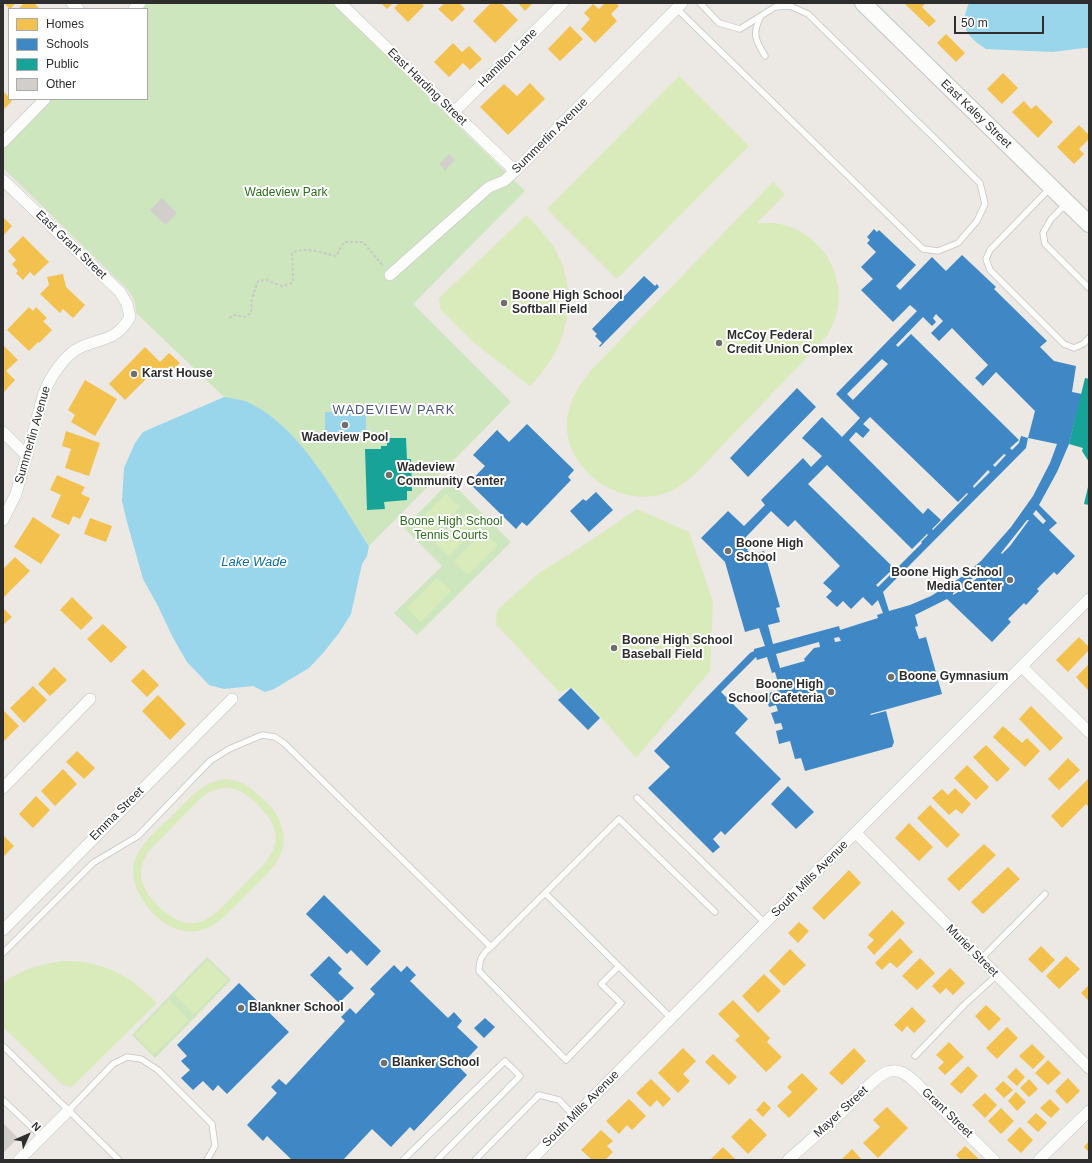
<!DOCTYPE html>
<html>
<head>
<meta charset="utf-8">
<style>
	body { margin:0 }
	#map { position:relative; width:1092px; height:1163px; overflow:hidden; background:#ece8e4; font-family:Helvetica,sans-serif }
	canvas { display:block }
	.frame { position:absolute; inset:0; border:4px solid #2e2e2e; pointer-events:none }
	.legend { position:absolute; left:8px; top:8px; width:140px; height:92px; box-sizing:border-box; background:#fff; border:1px solid #ababab; margin:0; padding:5px 7px; list-style:none; font-size:12px; color:#2e2e2e }
	.legend li { display:flex; align-items:center; gap:8px; height:20px }
	.legend b { width:20px; border:1px solid #ababab }
	.north { position:absolute; left:8px; top:1115px; width:40px; height:40px; -webkit-text-stroke:3px #fff; paint-order:stroke; rotate:45deg; font-size:11px; font-weight:700; line-height:16px; text-align:center; color:#2e2e2e }
	.north::after { content:''; display:block; margin:auto; width:14px; height:18px; background:#2e2e2e; clip-path:polygon(50% 0,100% 100%,50% 72%,0 100%) }
	.scale { position:absolute; left:954px; top:16px; width:90px; height:18px; box-sizing:border-box; border:2px solid #2e2e2e; border-top:0; padding-left:5px; font-size:12px; line-height:14px; white-space:nowrap; color:#2e2e2e; -webkit-text-stroke:3px #fff; paint-order:stroke }
</style>
</head>
<body>
<div id="map">
<canvas width="1092" height="1163"></canvas>
<div class="frame"></div>
<ul class="legend">
<li><b style="height:11px;background:#f2c14e"></b>Homes</li>
<li><b style="height:11px;background:#3f88c5"></b>Schools</li>
<li><b style="height:11px;background:#17a398"></b>Public</li>
<li><b style="height:11px;background:#d1cecb"></b>Other</li>
</ul>
<div class="north">N</div>
<div class="scale">50 m</div>
</div>
<script>
const ctx = document.querySelector('canvas').getContext('2d');
ctx.lineJoin = 'round';
function fill(path, color) {
  ctx.fillStyle = color;
  ctx.fill(path, 'evenodd');
}
function stroke(path, color, width, dash) {
  ctx.strokeStyle = color;
  ctx.lineWidth = width;
  ctx.lineCap = dash ? 'butt' : 'round';
  ctx.setLineDash(dash || []);
  ctx.stroke(path);
}
function write(font, color, halo, rows, align = 'center') {
  ctx.font = font + ' Helvetica,sans-serif';
  ctx.lineWidth = 4;
  ctx.setLineDash([]);
  ctx.textBaseline = 'middle';
  ctx.strokeStyle = halo;
  ctx.fillStyle = color;
  for (const [text, x, y, turn = 0] of rows) {
    ctx.save();
    ctx.translate(x, y);
    ctx.rotate((+turn || 0) * Math.PI / 180);
    ctx.textAlign = isNaN(turn) ? turn : align;
    if (halo) ctx.strokeText(text, 0, 0);
    ctx.fillText(text, 0, 0);
    ctx.restore();
  }
}
fill(new Path2D(`
	M146 3H333L525 191 413 304 511 402 369 546 309 456 283 426 262 411 244 401 224 397 136 313C136 302 133 296 126 288L3 168V148L52 99H147V9H140Z
	M450 481 511 542 417 635 394 613 442 566 404 528Z
	M207 957 231 980 155 1058 132 1035Z`), '#cee6be');
fill(new Path2D(`
	M679 76 749 146 617 279 547 209Z
	M773 182 785 194 757 223C767 223 777 222 787 226 829 239 853 290 830 330 826 337 821 342 817 347L694 475C682 485 670 494 654 496 609 503 558 461 568 413 573 393 583 379 597 364Z
	M527 215C536 225 545 235 553 246 582 293 568 349 530 386L474 343 440 309 439 298Z
	M446 494 460 507 430 538 416 524Z
	M637 509 689 532 713 601 710 671 636 758 606 723 572 687 559 692 496 624 497 610 539 573 584 545Z
	M466 512 479 526 449 556 435 542Z
	M484 531 498 545 468 575 454 561Z
	M437 578 451 591 421 622 407 608Z
	M225 779C243 780 252 789 265 801 274 809 279 817 282 828 290 856 268 873 251 890 239 902 228 914 215 924 205 930 195 933 183 931 158 927 127 890 134 863 140 842 161 827 176 812 192 796 202 782 225 779ZM222 788C237 787 245 793 255 802 275 821 284 838 266 862L216 913C209 918 202 922 194 923 174 926 147 899 142 881 139 872 143 860 148 852L203 796 209 792Z
	M208 960 228 980 194 1014 174 994Z
	M62 961C102 960 129 975 157 1003L72 1087 63 1085 3 1027V983C20 970 41 964 62 961Z
	M169 1000 189 1020 154 1054 135 1035Z`), '#d9eabb');
fill(new Path2D(`
	M969 3H1089V48H1084L1053 52 986 49C966 36 959 26 969 3Z
	M224 397C230 398 238 399 245 401 300 424 337 498 369 546L367 556 362 564 351 614 339 633 324 652 309 668 274 689 265 692 253 686 224 689 209 685 187 662 172 636 158 606 143 579 127 522 122 501 124 468 135 443 143 432Z
	M325 412H366V437H325Z`), '#99d6ec');
fill(new Path2D(`
	M4 3H16L10 9Z
	M24 3H34L40 9H18Z
	M381 3H393L387 9Z
	M399 3H421L424 6 408 22 394 8Z
	M445 3H459L465 9 452 22 438 9Z
	M491 3H501L518 20 495 43 473 21Z
	M518 3H533L525 11Z
	M605 3H616L619 6 611 14 617 21 595 43 581 29 590 19 584 13 593 4 599 9Z
	M904 3H926L922 7 936 21 929 27Z
	M570 26 583 39 560 61 548 49Z
	M946 34 965 53 956 62 937 43Z
	M453 43 462 52 469 46 482 59 470 70 463 63 449 77 434 62Z
	M1003 73 1018 88 1002 104 987 89Z
	M530 83 545 99 508 135 480 107 504 84 517 96Z
	M3 91 9 97V99L12 101 3 110Z
	M1024 101 1031 109 1036 105 1053 122 1038 138 1012 112Z
	M1079 125 1089 135V139L1079 149 1084 154 1074 164 1057 147Z
	M3 217 12 226 3 236Z
	M23 236 49 262 34 276 30 272 23 280 16 273 18 271 12 264 16 260 8 251Z
	M63 274 66 287 85 305 73 318 63 309 60 313 40 294 49 285 47 277Z
	M29 307 33 311 36 307 47 318 43 321 52 330 39 343 38 342 29 351 7 330Z
	M3 345 18 360 6 371 15 380 4 392Z
	M145 347 160 362 169 353 180 363 164 379 155 370 125 400 109 384Z
	M85 380 117 399 95 436 71 422 75 415 68 410Z
	M66 431 100 443 89 476 65 468 71 449 62 446Z
	M57 475 85 487 81 494 90 498 80 519 73 516 69 525 51 517 61 495 50 490Z
	M33 517 60 535 41 564 14 547Z
	M90 518 112 526 106 542 84 534Z
	M15 557 30 571 3 598V569Z
	M72 597 93 618 81 630 60 610Z
	M3 608 12 617 3 625Z
	M103 624 127 647 111 663 87 639Z
	M1079 637 1089 647V650L1068 672 1056 660Z
	M1089 664V689L1088 690 1076 677Z
	M54 667 67 680 50 696 38 684Z
	M143 669 159 685 147 697 131 681Z
	M33 686 47 700 24 723 10 708Z
	M158 695 186 724 170 740 142 711Z
	M1031 706 1063 738 1050 751 1019 719Z
	M3 710 19 726 3 742Z
	M1003 726 1022 743 1027 738 1040 751 1025 767 993 737Z
	M986 745 1010 769 997 782 973 757Z
	M77 751 95 768 84 779 66 762Z
	M1068 758 1080 770 1059 790 1048 779Z
	M967 765 989 787 976 800 954 778Z
	M63 769 77 784 55 806 41 791Z
	M1088 779 1089 807 1086 804 1062 828 1051 816Z
	M955 788 971 804 962 814 956 809 949 815 932 798 942 789 948 795Z
	M36 796 50 810 33 828 19 814Z
	M930 805 960 835 947 848 917 818Z
	M909 823 933 847 919 861 895 838Z
	M3 835 14 846 3 857Z
	M984 844 996 855 959 891 947 879Z
	M1008 867 1020 879 983 914 971 902Z
	M849 870 861 883 824 920 812 908Z
	M892 910 905 923 874 955 867 947 874 940 868 935Z
	M799 922 809 931 798 943 788 933Z
	M900 938 913 952 897 968 890 962 882 970 875 963Z
	M1041 946 1055 960 1042 973 1028 959Z
	M790 949 806 965 784 986 769 971Z
	M1066 956 1080 969 1059 989 1046 976Z
	M920 958 935 973 917 990 902 976Z
	M950 968 965 983 953 995 946 988 940 994 932 986Z
	M764 974 781 991 758 1013 742 996Z
	M1089 985V1001L1081 993Z
	M733 1000 770 1038 767 1042 782 1057 766 1072 735 1040 740 1036 718 1014Z
	M986 1005 1001 1019 989 1031 975 1016Z
	M912 1007 926 1021 914 1033 907 1026 902 1032 894 1025Z
	M1007 1027 1018 1038 997 1059 986 1048Z
	M949 1042 964 1057 945 1075 938 1068 944 1062 936 1055Z
	M1032 1044 1045 1057 1033 1069 1019 1056Z
	M683 1048 696 1061 683 1074 690 1081 678 1093 658 1073Z
	M854 1048 866 1061 842 1085 829 1073Z
	M713 1054 737 1077 729 1085 705 1062Z
	M1048 1060 1061 1073 1048 1085 1035 1073Z
	M968 1066 978 1076 961 1094 950 1084Z
	M1016 1068 1025 1077 1017 1086 1007 1077Z
	M802 1073 818 1089 789 1118 777 1106 792 1092 787 1087Z
	M1068 1078 1080 1091 1067 1104 1055 1091Z
	M651 1079 671 1099 663 1107 657 1100 650 1107 636 1093Z
	M1029 1079 1038 1089 1029 1097 1020 1088Z
	M1003 1081 1013 1090 1004 1098 995 1089Z
	M1016 1092 1026 1102 1017 1111 1008 1101Z
	M985 1093 997 1105 985 1118 972 1105Z
	M629 1099 646 1116 632 1130 627 1125 619 1134 606 1121Z
	M1050 1099 1060 1109 1051 1118 1040 1108Z
	M764 1101 771 1108 763 1117 756 1110Z
	M887 1107 908 1128 878 1158 863 1143 880 1127 873 1120Z
	M1001 1108 1014 1121 1001 1134 988 1121Z
	M1036 1113 1047 1123 1038 1132 1027 1122Z
	M750 1118 767 1135 748 1154 731 1137Z
	M1020 1127 1033 1140 1021 1153 1007 1140Z
	M601 1130 613 1141 607 1146 613 1152 605 1160H592L581 1150Z
	M1089 1141V1152L1084 1147Z
	M965 1146 980 1160H961L956 1155Z
	M723 1147 736 1160H710Z
	M852 1149 862 1160H841Z`), '#f2c14e');
fill(new Path2D(`
	M874 229 877 232 879 230 916 265 896 286 900 290 932 257 946 271 962 255 996 287 994 289 1047 341 1040 347 1054 361 1076 366 1072 392 1082 394 1069 444 1057 472 1039 505 1057 523 1049 530 1075 556 1057 575 1054 572 1037 589 1039 591 1026 605 1024 603 1008 619 1011 622 992 642 947 599 915 615 918 626 915 627 919 639 926 637 942 694 870 714 871 715 886 711 894 742 892 747 805 771 801 758 795 759 790 741 779 744 776 731 783 729 781 723 775 724 771 713 778 711 776 705 769 707 765 694 780 690 775 672 772 673 767 657 757 660 756 657 721 692 748 719 735 733 781 779 725 835 721 831 713 839 720 847 713 853 648 788 670 767 654 751 750 653 754 651V649L765 646 759 628 745 632 725 562 701 538 728 511 744 526 765 505 761 500 803 458 811 467 822 456 802 438 822 417 842 437 860 418 836 394 917 311 910 305 893 322 861 290 873 279 861 267 876 252 867 243 870 240 867 237ZM936 314 943 321 931 333 939 341 952 328 988 365 975 378 983 386 996 372 1035 411 1028 438 1057 444 1050 463 1033 496 1011 527 981 561 963 576 931 596 910 605 889 611 883 592 1026 448 1028 438 1021 436 1019 443 1012 450 1010 448 1019 440 911 334 898 347 896 345 923 317 932 326 936 322 933 318ZM882 359 888 364 853 400 847 394ZM870 417 958 502 967 493 968 494 933 530 932 529 941 520 928 508 923 514 849 440 856 432 863 438 870 430 863 424ZM1004 454 1006 455 995 467 993 465ZM827 465 912 549 927 534 928 535 921 542 922 543 878 587 876 585 894 568 808 484ZM988 470 990 472 974 488 973 486ZM1036 510 1046 521 1043 524 1033 514ZM771 511 788 527 795 520 840 566 823 583 832 591 826 597 837 607 843 601 851 609 863 597 872 606 878 600 883 613 877 615 878 618 840 630 839 626 773 644 768 625 780 622 776 608 780 607 764 551 752 555 747 550 752 545 745 538ZM1027 520H1029L1010 546 1002 554 1001 553ZM987 566 989 568 970 584 968 582ZM962 587 963 589 953 595V593ZM839 637 841 641 835 642 834 638ZM819 642 820 647 814 648 804 659 805 661 780 668 776 654Z
	M644 276 655 286 657 284 659 287 600 347 599 346 602 343 595 336 597 334 592 329Z
	M797 388 816 407 748 477 730 458Z
	M527 424 574 470 568 477 571 480 527 526 522 522 516 529 469 483 485 466 473 455 497 430 509 442Z
	M596 492 613 510 589 532 570 511 583 499 586 501Z
	M571 688 600 718 588 730 558 700Z
	M788 786 814 812 796 829 771 804Z
	M324 895 381 951 367 966 351 950 347 954 306 914Z
	M329 956 342 969 338 973 354 988 339 1003 310 975Z
	M394 965 401 972 407 966 416 975 410 981 448 1018 454 1012 462 1021 457 1027 478 1047 459 1067 467 1075 414 1131 410 1127 391 1147 372 1129 343 1160H292L267 1136 263 1141 247 1125 277 1093 271 1087 279 1079 286 1085 345 1021 341 1017 350 1008 356 1014 375 994 370 989Z
	M239 983 289 1032 227 1094 218 1085 213 1091 203 1081 193 1090 181 1078 190 1070 181 1061 187 1056 177 1045Z
	M485 1018 495 1027 484 1038 474 1028Z`), '#3f88c5');
fill(new Path2D(`
	M1085 378 1089 379V462L1082 451 1083 448 1069 444Z
	M387 438H406L407 459H411L412 491H407V500L384 502 385 509 367 510 365 449H381V446H387Z
	M1088 487H1089V505L1084 504Z`), '#17a398');
fill(new Path2D(`
	M449 154 455 160 445 170 439 164Z
	M162 198 177 213 165 225 150 210Z
	M3 1123 18 1138 3 1153Z`), '#d1cecb');
const lane = new Path2D(`
	M677 9 923 249 938 251 958 243 977 221 985 204 980 183 808 14 790 6 775 7 740 29 719 23 700 3
	M761 16C752 33 755 40 765 56
	M1051 187 990 250 986 259 990 270 1064 344 1074 348 1083 344 1089 338
	M1067 203 1051 219 1043 233 1045 244 1089 288
	M637 798 765 923
	M545 893 671 1018
	M3 953 93 863 138 836 210 761 229 749 262 735 275 737 285 744 491 947
	M981 959 1045 894
	M619 966 601 984 621 1003 566 1060 479 971C479 960 482 954 491 947L619 819 715 912
	M3 1046 119 1160
	M915 1056 964 1005 997 975
	M3 1100 42 1137
	M68 1111 113 1064 127 1057 141 1059 158 1070 212 1124 215 1146 207 1160
	M403 1160 505 1061 520 1076 437 1160
	M475 1160 539 1095 559 1100 574 1116`);
const street = new Path2D(`
	M72 3 78 9
	M340 3 515 171
	M134 9 140 3
	M453 113 563 3
	M3 142 45 99
	M3 180 120 292 127 304 130 317C116 341 104 337 81 347 64 355 51 376 44 393L16 494 3 520
	M390 275 489 187 504 181 515 171 682 3
	M3 432 27 456
	M1022 667 1089 732
	M3 788 90 699
	M856 833 1089 1068
	M3 930 232 699
	M19 1160 68 1111
	M531 1160 765 923 1089 599
	M788 1160C806 1144 824 1129 841 1113 852 1103 874 1077 887 1072 898 1068 906 1074 914 1081L994 1160
	M1039 1160 1089 1111`);
const secondary = new Path2D(`
	M863 3 1089 224`);
stroke(lane, '#c5c4c5', 7);
stroke(street, '#c5c4c5', 12);
stroke(secondary, '#c5c4c5', 18);
stroke(new Path2D(`
	M229 318 235 315 245 317 251 313 252 298 258 281 266 280 282 286 292 283 293 277 292 253C305 246 322 253 336 256L344 242H363L383 266`), '#c9c9c8', 2, [3, 2]);
stroke(lane, '#fcfcfb', 5.5);
stroke(street, '#fcfcfb', 11);
stroke(secondary, '#fcfcfb', 16);
for (const [x, y, r, color] of [
	[504,303,4,"#706f6e"],
	[719,343,4,"#706f6e"],
	[134,374,4,"#706f6e"],
	[345,425,4,"#706f6e"],
	[389,475,4,"#706f6e"],
	[728,551,4,"#706f6e"],
	[1010,580,4,"#706f6e"],
	[614,648,4,"#706f6e"],
	[891,677,4,"#706f6e"],
	[831,692,4,"#706f6e"],
	[241,1008,4,"#706f6e"],
	[384,1063,4,"#706f6e"]
]) {
  const dot = new Path2D();
  dot.arc(x, y, r, 0, 2 * Math.PI);
  ctx.fillStyle = color;
  ctx.fill(dot);
  stroke(dot, '#fff', 1.5);
}
write('12px', '#2e2e2e', '#fff', [
	["Hamilton Lane",508,58,-45],
	["East Harding Street",427,87,44],
	["East Kaley Street",976,114,44],
	["Summerlin Avenue",550,136,-45],
	["East Grant Street",71,245,44],
	["Summerlin Avenue",33,435,-74],
	["Emma Street",117,814,-45],
	["South Mills Avenue",810,879,-45],
	["Muriel Street",972,951,45],
	["South Mills Avenue",581,1109,-45],
	["Mayer Street",841,1112,-43],
	["Grant Street",947,1113,44]
]);
write('12px', '#2c6e1b', '#fff', [
	["Wadeview Park",286,193],
	["Boone High School",451,522],
	["Tennis Courts",451,536]
]);
write('bold 12px', '#2e2e2e', '#fff', [
	["Boone High School",512,296],
	["Softball Field",512,310],
	["McCoy Federal",727,336],
	["Credit Union Complex",727,350],
	["Karst House",142,374],
	["Wadeview Pool",345,438,"center"],
	["Wadeview",397,468],
	["Community Center",397,482],
	["Boone High",736,544],
	["School",736,558],
	["Boone High School",1002,573,"right"],
	["Media Center",1002,587,"right"],
	["Boone High School",622,641],
	["Baseball Field",622,655],
	["Boone Gymnasium",899,677],
	["Boone High",823,685,"right"],
	["School Cafeteria",823,699,"right"],
	["Blankner School",249,1008],
	["Blanker School",392,1063]
], 'left');
ctx.letterSpacing = '1px';
write('13px', '#4d5680', '#fff', [
	["WADEVIEW PARK",394,410]
]);
ctx.letterSpacing = '0px';
write('italic 13px', '#0d6fa3', '#fff', [
	["Lake Wade",254,562]
]);
</script>
</body>
</html>
